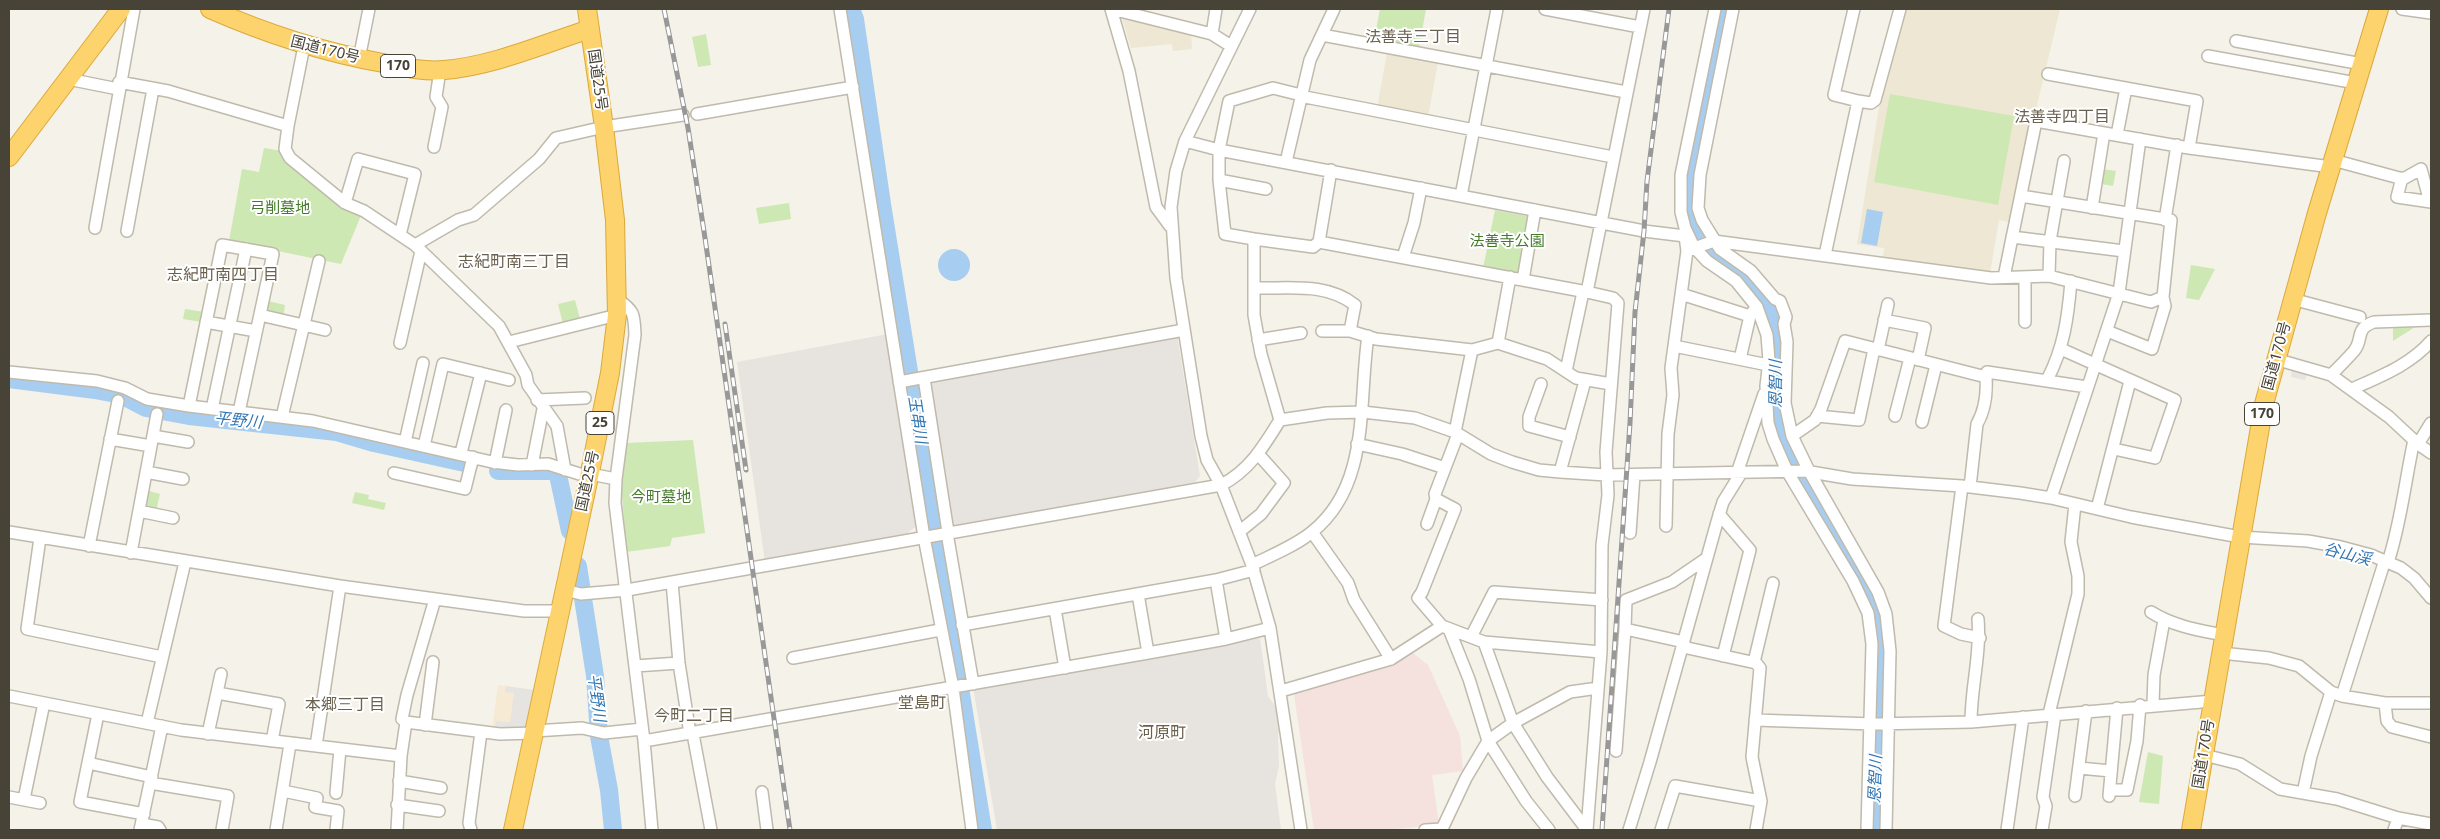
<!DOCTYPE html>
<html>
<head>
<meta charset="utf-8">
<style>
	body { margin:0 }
	#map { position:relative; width:2440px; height:839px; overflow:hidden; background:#f4f2e9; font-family:"Noto Sans",sans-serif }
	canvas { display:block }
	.frame { position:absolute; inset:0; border:10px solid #484337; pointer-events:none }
</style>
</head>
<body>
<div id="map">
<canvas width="2440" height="839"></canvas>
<div class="frame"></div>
</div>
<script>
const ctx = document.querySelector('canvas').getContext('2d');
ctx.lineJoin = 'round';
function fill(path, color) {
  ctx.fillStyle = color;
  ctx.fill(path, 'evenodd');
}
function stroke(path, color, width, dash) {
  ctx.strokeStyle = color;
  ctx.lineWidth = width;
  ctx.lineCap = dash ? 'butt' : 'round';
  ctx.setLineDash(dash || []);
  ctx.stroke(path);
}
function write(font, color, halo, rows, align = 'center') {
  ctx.font = font + ' "Noto Sans","Noto Sans JP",sans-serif';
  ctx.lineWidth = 4;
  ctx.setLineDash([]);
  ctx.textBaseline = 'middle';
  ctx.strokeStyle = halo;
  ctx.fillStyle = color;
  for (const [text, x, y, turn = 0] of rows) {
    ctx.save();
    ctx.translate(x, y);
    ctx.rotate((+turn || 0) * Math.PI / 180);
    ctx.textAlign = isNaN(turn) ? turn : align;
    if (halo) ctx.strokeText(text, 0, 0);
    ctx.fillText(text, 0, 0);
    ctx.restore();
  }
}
fill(new Path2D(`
	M498 685 520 688 526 731 492 729Z`), '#f6ead5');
fill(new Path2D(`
	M888 334 917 523 915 527 904 536 765 562 737 362Z
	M1177 335 1200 476 1193 485 956 527 953 524 930 384 934 379Z
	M1260 638 1268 696 1277 709 1281 732 1278 733 1279 766 1275 784 1281 830H997L973 687Z`), '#e7e3de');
fill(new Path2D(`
	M1903 9H2060L2009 222 1999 220 1990 273 1883 261 1884 248 1857 244 1882 89Z
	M1121 15 1191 32 1192 49 1173 51 1172 44 1131 48Z
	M1387 53 1438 62 1428 117 1377 108Z`), '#ede7d3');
fill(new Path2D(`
	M1413 653 1428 665 1460 736 1463 771 1432 775 1439 825 1382 830H1314L1294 694 1387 666Z`), '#f5e1dd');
fill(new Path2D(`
	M1380 9H1426L1419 48 1374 40Z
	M706 34 711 65 698 67 692 37Z
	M1890 94 2014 116 1998 205 1874 182Z
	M264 148 282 151 362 213 341 264 229 241 242 169 259 172Z
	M2103 169 2116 171 2113 186 2101 184Z
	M789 203 791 219 759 224 756 208Z
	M1495 210 1531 217 1520 275 1483 268Z
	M2191 265 2215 269 2199 300 2186 298Z
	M575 300 580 319 563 324 558 304Z
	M268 301 285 305 283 318 266 312Z
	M185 309 204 312 202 322 183 319Z
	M2415 327 2393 341V328Z
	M693 440 705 533 672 538 670 546 626 552 621 480 626 443Z
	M149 491 160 494 156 511 149 509 146 506Z
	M355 492 369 495 368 499 386 503 384 510 352 503Z
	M2148 752 2163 756 2159 804 2139 802Z`), '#cde8b3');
fill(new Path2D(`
	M2292 370 2307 374 2305 380 2291 377Z
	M506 686 535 690 526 731 495 730 496 721 510 722 514 693 505 692Z`), '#e6e4e1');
fill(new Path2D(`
	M1867 209 1883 212 1877 246 1861 243Z
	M938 265a16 16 0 1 1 32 0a16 16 0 1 1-32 0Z`), '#a7cef0');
stroke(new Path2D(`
	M855 19 856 9`), '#a7cef0', 3);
stroke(new Path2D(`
	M851 9 855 19 882 204 983 830
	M1725 9 1691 180 1690 204 1691 223 1701 239 1718 259 1740 273 1759 292 1771 314 1777 335 1775 411 1782 440 1865 589 1874 610 1880 648 1874 830
	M9 379 95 390 121 395 146 408 189 416 337 432 374 443 469 464
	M498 471H553L558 475 570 531
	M578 566 595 676 599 736 609 790 613 830`), '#a7cef0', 18);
const minor = new Path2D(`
	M840 9 924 537 953 688 972 830
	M1111 9 1129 71 1156 207 1170 226
	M1112 9 1212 34 1231 46
	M1250 9 1185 141 1176 171 1171 207 1176 278 1201 436 1207 460 1221 485 1252 565 1270 628 1301 830
	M1545 9 1640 27
	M1715 9 1681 175V212L1685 228 1694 247 1707 261 1736 281 1757 307 1767 335 1769 361 1766 386 1768 423 1773 439 1787 471 1853 581 1868 613 1872 644 1867 830
	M1733 9 1700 175 1698 208 1702 220 1720 249 1751 271 1775 299 1780 301 1786 317 1784 324 1787 342 1785 403 1792 436 1809 471 1878 592 1886 614 1890 651 1886 830
	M1854 9 1834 95 1858 101
	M2402 9 2431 13
	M1212 34 1216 9
	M1322 35 1626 92
	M2236 41 2362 64
	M304 46 288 126 285 149 290 158 345 203 364 211 415 245 499 326 526 375 528 385 557 426 565 470
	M2208 56 2356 83
	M359 59 369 9
	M68 79 118 89
	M119 82 168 91 288 126
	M1300 96 1613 157
	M697 114 853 87
	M2117 135 2126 88
	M1185 141 1219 150 1644 231 1685 236 1687 251 1671 368 1673 395 1668 434 1666 526
	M434 147 442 107 436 97 440 70
	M2189 148 2331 167
	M2333 160 2403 179 2421 169 2430 202
	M1286 162 1310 60 1334 9
	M1331 170 1319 242 1587 292 1613 298 1618 303 1606 452 1608 495 1602 545 1601 652 1587 830
	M2402 178 2397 197 2431 202
	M1219 180 1266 189
	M1461 196 1497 9
	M345 203 358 159 415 174 400 235
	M2092 208 2104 133
	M2165 220 2177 145
	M95 228 134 9
	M127 231 153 89
	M2012 237 2124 251
	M1254 239 1313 247 1319 242
	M415 245 458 220 474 215 539 159 556 138 604 127 683 115
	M1689 250 1714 241 1991 278 2049 276 2151 302 2163 297 2171 220 2021 196
	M1825 255 1858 101 1871 103 1875 100 1900 9
	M1403 257 1414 223 1421 188
	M2049 276 2050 241 2064 161
	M2004 277 2036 121 2189 148 2197 101 2048 74
	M1523 280 1535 210
	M1254 288C1289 289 1326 282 1355 305L1350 331
	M1587 292 1644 9
	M1681 294 1750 316
	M2292 299 2360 317
	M618 300C635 311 634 315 635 335L616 479 615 503 644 741 652 830
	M260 315 325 330
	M1884 320 1925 328 1918 360
	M206 322 256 331
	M2025 322V277
	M1322 331H1350L1376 339 1472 350 1498 343 1547 359 1576 378 1611 384
	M2107 331 2152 349 2165 306 2163 297
	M1258 340 1301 333
	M509 342 617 315
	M400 343 421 251
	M1498 343 1510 277
	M1674 346 1768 365
	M2061 349 2175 400 2155 458 2114 449
	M1878 350 1888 304
	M1740 359 1750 316 1754 310
	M2275 359 2331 375 2389 417 2418 444 2431 453
	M1566 371 1583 292
	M9 372 97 381 125 388 147 399 189 406 313 421 492 462 518 465 548 464 589 477
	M2331 375C2339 367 2347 359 2354 351 2364 339 2354 329 2374 322L2431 320
	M924 378 948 532
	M2047 380C2064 348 2068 317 2071 281
	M899 382 1184 330
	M1541 384 1529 417V426L1570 437
	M2352 389C2381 376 2410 365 2431 341
	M537 400 585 398
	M189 406 222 245 273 254 239 412
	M212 409 246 249
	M1817 416 1859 420 1874 349
	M1895 416 1910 358
	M282 417 319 261
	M1280 420 1261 354 1254 315V239L1225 234 1219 180V150L1229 101 1273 88 1301 95
	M1922 422 1936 365
	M1455 432 1472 350
	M153 436 188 442
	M1792 436 1815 420 1821 409 1845 341 1986 377 1987 372 2087 387
	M110 439 151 446
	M405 442 423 363
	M1357 444 1402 454 1445 468
	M2418 444 2431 423
	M424 446 443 364 509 380
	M461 453 481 373
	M495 463 506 410
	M532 465 543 409
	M146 472 183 479
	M1560 472 1585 381
	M394 473 465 489 473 457
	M1737 473 1764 394
	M590 474 616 479
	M1962 486 1944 626 1961 634 1980 638
	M1970 487 1977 424C1985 410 1987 393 1986 377
	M2051 498 2119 293 2140 139
	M2097 509 2130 381
	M139 511 173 518
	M1719 514 1750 550 1723 656
	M1427 524 1436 499
	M9 532 340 586 524 611H561
	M1239 532 1261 514 1284 483 1259 455
	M1312 532 1348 583 1354 600 1391 659
	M947 533 973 684
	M1630 533 1634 475
	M40 538 27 629 162 657
	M89 546 118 401
	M131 553 157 414
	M2388 562C2401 523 2405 481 2414 440
	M1252 565C1272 555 1295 546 1312 532 1371 485 1358 402 1368 336
	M1216 580 1226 639
	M672 582 679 663 690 734
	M565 590 581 594 627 590 1221 485C1249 471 1264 446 1280 420L1327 413 1363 412 1415 418 1455 432 1491 454 1512 462 1539 470 1560 472 1606 475 1805 471 1852 479 1962 486 2020 493 2051 498 2131 517 2240 537 2308 541 2341 547 2371 555 2401 568 2414 578 2431 598
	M1138 594 1148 653
	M1055 609 1065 668
	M2151 612C2173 626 2198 630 2223 635
	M962 625 1216 580 1254 570
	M1442 626 1418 598 1422 592 1455 509 1436 499 1435 494 1458 434
	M1449 629 1469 679 1488 741 1526 801 1549 830
	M1471 637 1494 592 1602 600
	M1484 642 1513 723 1547 777 1587 830
	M1684 642 1625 629 1626 600 1672 582 1707 558
	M1683 647 1756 663 1760 668 1752 757 1761 801 1756 830
	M2221 653 2269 658 2299 666 2331 692 2342 696 2385 703H2431
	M793 658 940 630
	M1754 662 1773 583
	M635 666 679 663
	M1281 691 1391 659 1442 626 1484 642 1601 652
	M217 693 279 704 272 741
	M9 696 181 730 401 756
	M2342 696 2385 560
	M2385 703 2387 721 2392 727 2431 737
	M2153 704 2154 675 2164 620
	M98 714 80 802 144 814
	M2049 714 2078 594V576L2071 542 2075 504
	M1755 720 1873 724 1971 722 2213 701
	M406 722 402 719 407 695 435 599
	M1971 722C1971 687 1981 654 1978 619
	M147 723 185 562
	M425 725 433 662
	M534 731 582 728 604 733 642 729
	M208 734 221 674
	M693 734 711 830
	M644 741 1148 653 1226 639 1270 628
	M316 746 340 586
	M1616 751 1625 629
	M2204 755 2240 764 2280 789 2337 799 2398 818 2431 824
	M88 763 152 777
	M2079 768 2111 771
	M399 781 441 788
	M150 783 228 796 222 830
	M2110 790H2127L2137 741 2140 705
	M283 791 317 798 315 807 338 811 336 830
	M762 792 767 830
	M336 793 340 749
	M2303 793 2311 756 2331 692
	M2075 796 2086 711
	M2109 796 2117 708
	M9 797 40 803
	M24 799 44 703
	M397 805 439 811
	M142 824 158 827 160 830
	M140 830 162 726
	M276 830 290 744
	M397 830 401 756 406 722 500 734 534 733
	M471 830 469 823 481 732
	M1425 830 1442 829 1466 778 1488 741 1513 723 1570 692 1598 688
	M1629 830 1650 762 1717 522 1723 502 1741 473
	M1661 830 1675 786 1761 801
	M2007 830 2023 717
	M2042 830 2046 806 2043 797 2055 714
	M2394 830 2398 818`);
const highway = new Path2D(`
	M210 9C267 34 322 52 383 63 403 67 423 72 444 70 493 66 543 44 590 29
	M9 157 121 9
	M513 830 589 477 610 373 617 315 615 220 604 127 587 9
	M2191 830 2264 404 2317 213 2379 9`);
stroke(minor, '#c0baac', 14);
stroke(highway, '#dca93b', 20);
stroke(minor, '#fff', 11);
stroke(highway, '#fcd36d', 18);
const rail = new Path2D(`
	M664 9 688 128 705 238 790 830
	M725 324 746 470
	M1602 830 1630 423 1635 312 1644 231 1647 181 1669 9`);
stroke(rail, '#989898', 5);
stroke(rail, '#fff', 3, [9]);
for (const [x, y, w] of [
	[398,66,35],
	[2262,414,35],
	[600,423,28]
]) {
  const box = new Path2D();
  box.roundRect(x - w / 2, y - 11.5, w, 23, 4);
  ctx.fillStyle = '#fff';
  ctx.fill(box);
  stroke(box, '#484337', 1);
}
write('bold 14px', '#484337', null, [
	["170",398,66],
	["170",2262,414],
	["25",600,423]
]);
write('15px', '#484337', '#fff', [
	["国道170号",325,50,14],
	["国道25号",597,80,82],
	["国道170号",2277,356,-75],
	["国道25号",588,481,-78],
	["国道170号",2204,754,-81]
]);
write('15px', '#457a2b', '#fff', [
	["弓削墓地",280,209],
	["法善寺公園",1507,242],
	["今町墓地",661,498]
]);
write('16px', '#6b614f', '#fff', [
	["法善寺三丁目",1413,37],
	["法善寺四丁目",2062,117],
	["志紀町南三丁目",514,262],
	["志紀町南四丁目",223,275],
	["堂島町",922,703],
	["本郷三丁目",345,705],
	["今町二丁目",694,716],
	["河原町",1162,733]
]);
write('italic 16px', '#3176b4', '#fff', [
	["恩智川",1776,384,-90],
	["玉串川",917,420,81],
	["平野川",238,421,6],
	["谷山渓",2347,555,14],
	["平野川",596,698,82],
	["恩智川",1876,779,-88]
]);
</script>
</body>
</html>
